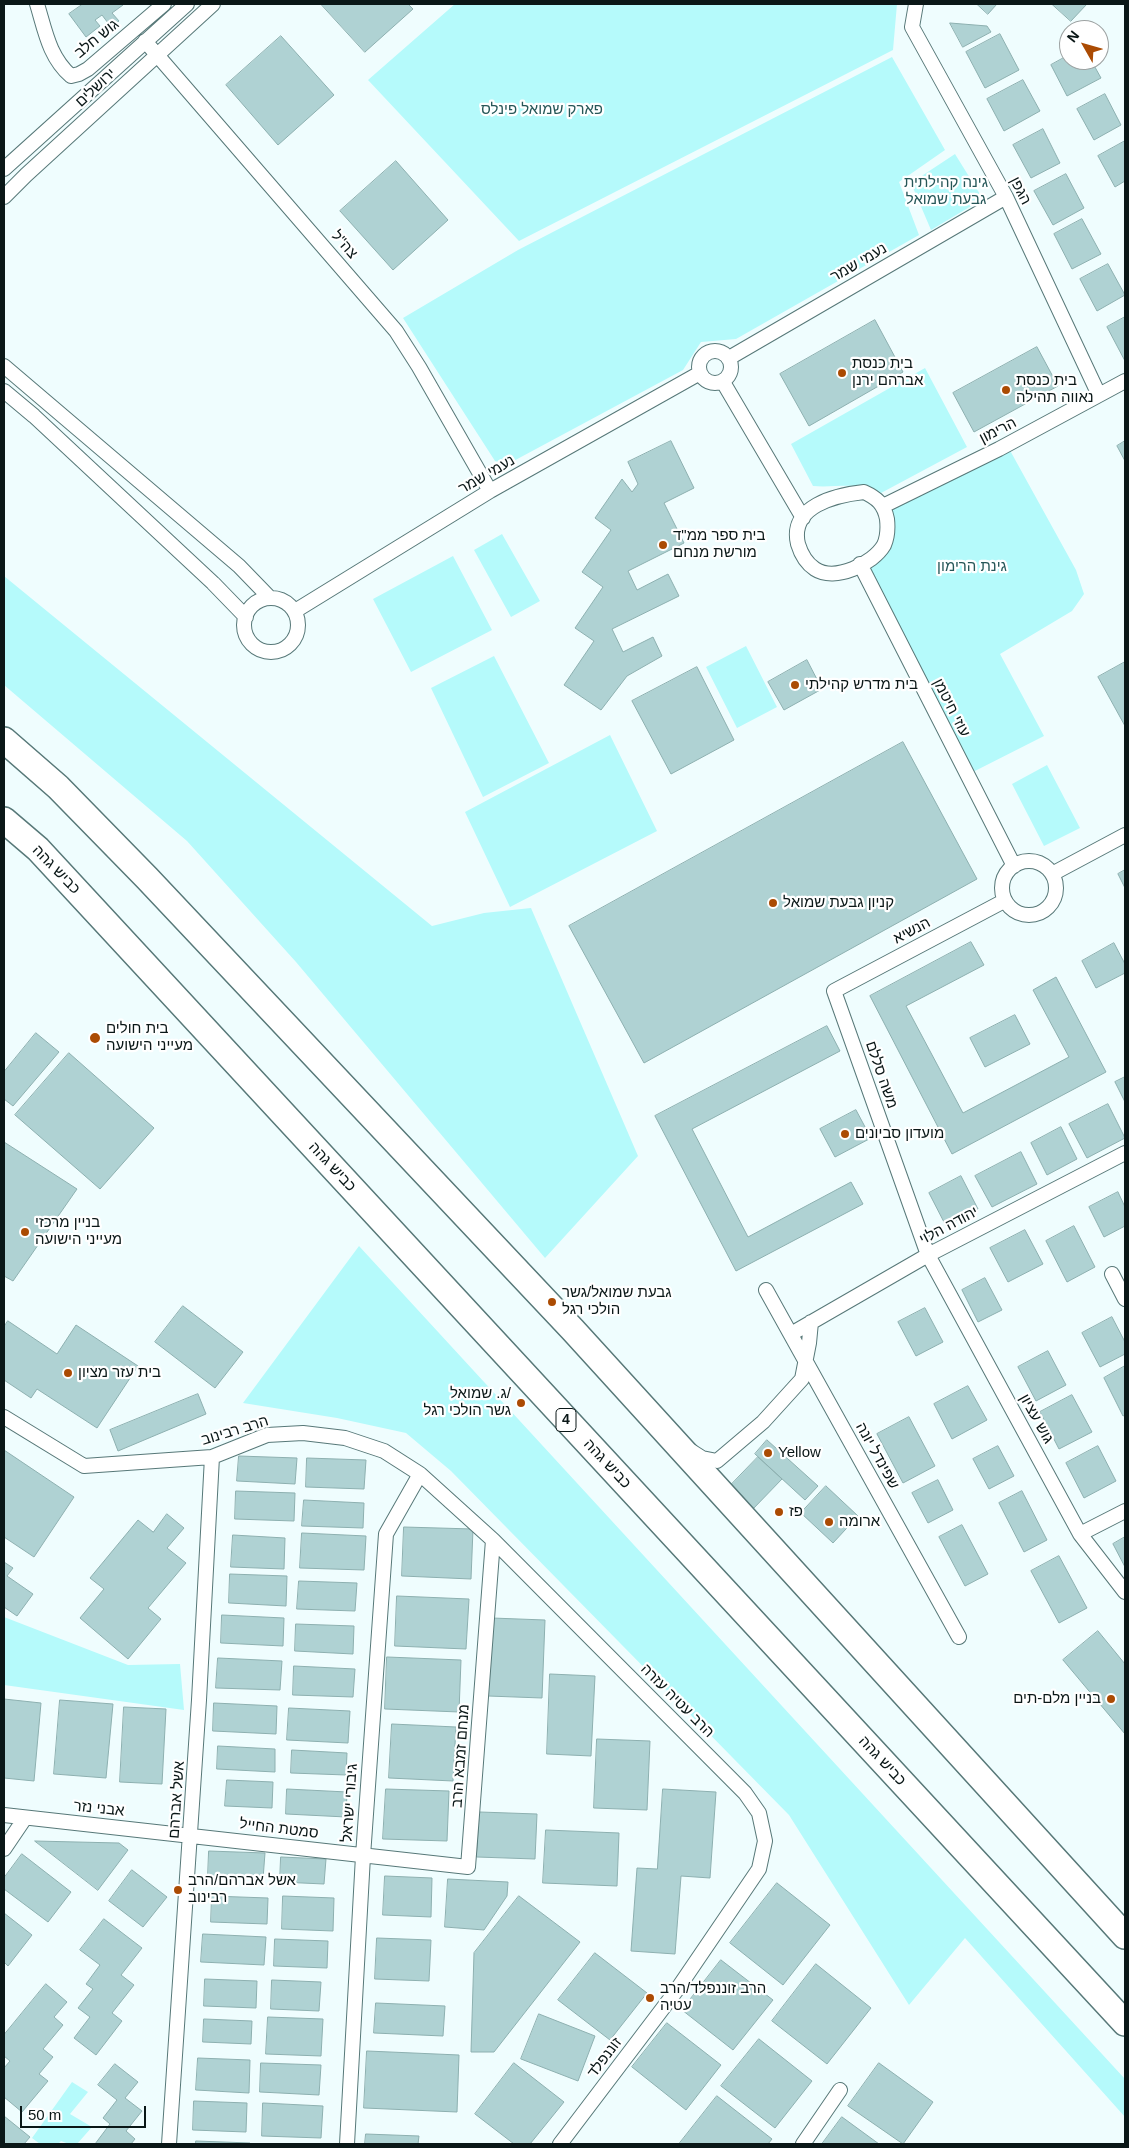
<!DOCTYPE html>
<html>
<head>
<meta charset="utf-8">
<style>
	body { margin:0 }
	#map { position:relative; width:1129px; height:2148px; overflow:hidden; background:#effdfe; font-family:Helvetica,sans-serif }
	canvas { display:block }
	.frame { position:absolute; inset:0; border:5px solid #0a1717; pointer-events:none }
	.north { position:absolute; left:1059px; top:20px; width:50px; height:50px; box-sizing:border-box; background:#fff; border:1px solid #9da2a2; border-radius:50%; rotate:308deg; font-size:14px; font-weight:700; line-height:20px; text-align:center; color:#0a1717 }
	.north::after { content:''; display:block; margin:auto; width:18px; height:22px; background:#ab4b03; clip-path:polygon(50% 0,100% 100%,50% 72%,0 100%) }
	.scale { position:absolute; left:20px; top:2106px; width:126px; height:22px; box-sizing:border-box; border:2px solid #0a1717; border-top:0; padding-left:6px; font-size:15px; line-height:18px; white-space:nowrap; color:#0a1717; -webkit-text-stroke:4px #fff; paint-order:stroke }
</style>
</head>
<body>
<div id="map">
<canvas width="1129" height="2148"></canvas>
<div class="frame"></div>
<div class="north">N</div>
<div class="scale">50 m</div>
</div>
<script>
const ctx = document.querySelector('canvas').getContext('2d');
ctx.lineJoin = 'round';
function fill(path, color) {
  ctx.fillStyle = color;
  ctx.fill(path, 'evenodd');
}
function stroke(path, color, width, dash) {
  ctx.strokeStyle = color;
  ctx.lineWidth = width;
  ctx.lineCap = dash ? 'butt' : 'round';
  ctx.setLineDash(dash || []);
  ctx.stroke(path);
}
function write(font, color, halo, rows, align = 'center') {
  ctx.font = font + ' Helvetica,Heebo,sans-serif';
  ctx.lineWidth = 4.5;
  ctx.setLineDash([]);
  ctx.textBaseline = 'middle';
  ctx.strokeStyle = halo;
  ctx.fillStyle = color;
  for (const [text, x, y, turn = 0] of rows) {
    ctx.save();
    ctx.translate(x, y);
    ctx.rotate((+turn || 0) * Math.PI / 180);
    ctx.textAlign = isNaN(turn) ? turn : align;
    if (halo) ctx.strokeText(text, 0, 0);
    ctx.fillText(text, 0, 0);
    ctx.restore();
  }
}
fill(new Path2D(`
	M455 4H897L893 50 519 241 368 80Z
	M892 57 945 150 899 182 919 235 736 339 701 342 683 370 508 464 495 461 403 318 518 250Z
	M955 154 983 199 931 230 911 183Z
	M925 368 967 447 881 493C860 481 836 488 813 486L791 444Z
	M1007 445 1076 570 1084 594 1072 611 1000 654 1044 736 967 775 860 564 884 545 883 506Z
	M502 534 540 601 511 617 474 550Z
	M453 556 492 630 411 672 373 599Z
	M4 576 432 926 484 913 531 908 638 1156 545 1258 296 962 187 841 4 685Z
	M746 646 777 707 737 728 706 667Z
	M494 656 549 763 483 797 431 688Z
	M610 735 657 831 510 907 465 812Z
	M1047 765 1080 828 1044 846 1012 784Z
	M359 1246 1125 2079V2117L965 1938 909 2005 789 1815 451 1471 406 1433 337 1418 243 1403Z
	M4 1617 128 1665 180 1664 184 1710 4 1685Z
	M72 2082 88 2092 70 2114 92 2127 77 2144H69L61 2141 58 2144H40L32 2138Z`), '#b5fafb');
const building = new Path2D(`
	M83 4H122L123 5 112 13 119 21 111 27 102 15 95 20 100 26 86 37 69 14Z
	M321 4H408L413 9 365 52Z
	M977 4H997L988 14Z
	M1052 4H1087L1071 21Z
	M950 23 987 26 991 32 963 47Z
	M1000 34 1019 70 985 88 966 52Z
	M281 36 334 95 278 145 226 85Z
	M1069 55V60H1091L1101 78 1067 96 1051 65Z
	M1023 80 1040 111 1004 131 987 99Z
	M1105 94 1121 125 1094 140 1077 109Z
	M1043 129 1060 163 1031 178 1013 145Z
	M1125 141V181L1115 187 1098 156Z
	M396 161 448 220 393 270 340 211Z
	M1066 174 1084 208 1053 225 1034 191Z
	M1082 219 1101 254 1072 269 1054 234Z
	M1108 264 1125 295 1097 311 1080 279Z
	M1125 317V361L1107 327Z
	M875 320 903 372 809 426 780 374Z
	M1037 347 1058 386 974 432 953 393Z
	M671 441 694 488 664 503 684 543 628 571 637 590 668 574 679 596 612 629 623 652 653 637 662 656 627 676 601 710 564 685 594 641 575 628 603 587 582 572 611 530 595 518 622 479 632 492 638 484 628 462Z
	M1125 441V461L1117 446Z
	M807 660 822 689 784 710 768 682Z
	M1125 662V726L1098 677Z
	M697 667 734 740 671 774 632 701Z
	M903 742 977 879 644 1063 569 926Z
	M1125 870V888L1118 874Z
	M971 942 984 965 906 1006 963 1113 1069 1057 1033 990 1056 977 1106 1072 952 1154 870 996Z
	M1114 943 1125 964V973L1096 988 1082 961Z
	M1015 1015 1030 1044 985 1067 970 1038Z
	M827 1026 840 1051 692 1129 748 1237 851 1182 863 1204 736 1271 655 1116Z
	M36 1033 59 1052 13 1106 4 1099V1072Z
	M69 1053 154 1128 100 1189 15 1115Z
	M1125 1077V1102L1115 1082Z
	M1108 1104 1125 1138 1087 1158 1069 1124Z
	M856 1110 871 1138 835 1157 820 1129Z
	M1061 1127 1077 1159 1047 1175 1031 1143Z
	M4 1142 77 1189 13 1281 4 1276Z
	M1021 1152 1037 1184 992 1207 975 1176Z
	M961 1176 978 1209 946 1226 929 1193Z
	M1118 1192 1125 1207V1226L1104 1237 1089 1207Z
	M1074 1226 1095 1267 1067 1282 1046 1241Z
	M1025 1230 1043 1264 1008 1282 990 1248Z
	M985 1278 1002 1310 978 1322 962 1290Z
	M183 1306 243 1352 215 1388 155 1342Z
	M925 1308 943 1342 916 1356 898 1322Z
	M1112 1317 1125 1342V1354L1100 1367 1082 1333Z
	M8 1321 57 1354 76 1325 138 1366 97 1428 37 1389 31 1398 4 1380V1327Z
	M1048 1351 1066 1385 1036 1401 1018 1367Z
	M1125 1366V1415L1123 1416 1104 1378Z
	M968 1386 987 1420 952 1439 934 1404Z
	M198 1394 206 1414 118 1451 110 1430Z
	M1072 1395 1092 1432 1059 1449 1040 1412Z
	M909 1417 935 1466 903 1483 877 1434Z
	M767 1440 818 1486 805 1500 755 1454Z
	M998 1446 1014 1476 989 1489 973 1459Z
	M1098 1446 1116 1481 1084 1498 1066 1463Z
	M4 1450 74 1497 34 1557 4 1537Z
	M239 1456 297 1458 295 1484 237 1481Z
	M758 1457 782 1479 752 1510 729 1487Z
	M307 1458 366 1460 364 1489 306 1487Z
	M938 1480 953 1510 928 1523 912 1493Z
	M826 1486 858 1516 833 1543 801 1513Z
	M236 1491 295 1493 294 1521 235 1519Z
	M1022 1491 1047 1540 1024 1552 999 1503Z
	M304 1500 364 1503 363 1528 302 1526Z
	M167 1514 184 1528 167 1548 186 1563 148 1608 161 1619 128 1659 80 1618 104 1589 90 1578 138 1520 153 1532Z
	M962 1525 988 1574 965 1586 939 1537Z
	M404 1527 473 1529 471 1579 402 1576Z
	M302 1533 366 1536 364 1570 300 1568Z
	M233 1535 285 1538 284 1569 231 1567Z
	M1125 1537V1567L1113 1544Z
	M1059 1556 1087 1608 1059 1623 1031 1571Z
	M4 1562 13 1568 7 1576 33 1594 17 1616 4 1607Z
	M230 1574 287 1576 286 1606 229 1603Z
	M299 1581 357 1583 355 1611 297 1609Z
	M397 1596 469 1599 466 1649 395 1646Z
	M222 1615 284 1618 283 1646 221 1643Z
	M492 1618 545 1620 542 1698 488 1696Z
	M296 1624 354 1626 353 1654 295 1651Z
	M1098 1631 1125 1664V1734L1063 1660Z
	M387 1657 461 1660 459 1712 385 1709Z
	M218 1658 282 1661 280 1690 216 1688Z
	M294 1666 355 1669 353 1697 293 1695Z
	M550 1674 595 1676 591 1756 547 1754Z
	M4 1699 41 1703 34 1781 4 1778Z
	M60 1700 113 1704 106 1778 54 1774Z
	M214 1703 277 1706 276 1734 213 1731Z
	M124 1707 166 1709 162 1784 120 1782Z
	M289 1708 350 1711 348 1743 287 1740Z
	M392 1724 456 1727 453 1781 389 1778Z
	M597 1739 650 1741 647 1810 594 1808Z
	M218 1746 275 1749V1772L217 1769Z
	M292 1750 347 1753 346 1775 291 1773Z
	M227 1780 273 1782 272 1808 225 1806Z
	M287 1789 347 1792 346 1817 286 1814Z
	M386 1789 449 1791 447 1841 383 1839Z
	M663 1789 716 1792 710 1878 681 1876 675 1954 631 1951 637 1868 657 1869Z
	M480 1812 537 1814 535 1859 477 1857Z
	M546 1830 619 1833 617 1886 543 1883Z
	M35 1841 119 1843 128 1850 98 1890Z
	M209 1851 265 1853 263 1879 208 1876Z
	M22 1854 71 1892 48 1922 4 1889V1878Z
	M281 1857 326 1859 324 1884 280 1882Z
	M132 1870 167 1897 143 1927 109 1901Z
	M385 1876 432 1878 431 1917 383 1915Z
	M448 1879 508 1882 507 1896 484 1930 445 1927Z
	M777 1883 830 1925 783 1985 730 1943Z
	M212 1896 268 1898 267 1924 211 1922Z
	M283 1896 334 1898 333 1931 282 1929Z
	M519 1896 580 1942 494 2052H471L474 1953Z
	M4 1913 32 1935 8 1966 4 1962Z
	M104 1919 142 1948 121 1975 134 1985 112 2013 122 2021 96 2055 74 2038 90 2017 78 2008 93 1989 86 1984 100 1965 80 1950Z
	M203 1934 266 1937 264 1965 201 1962Z
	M377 1938 431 1940 429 1981 375 1979Z
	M275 1939 328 1941 327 1968 274 1966Z
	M595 1953 647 1993 610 2040 558 2000Z
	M721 1960 773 2000 733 2050 682 2010Z
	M816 1964 871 2008 827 2064 772 2021Z
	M205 1979 257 1981 256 2008 204 2006Z
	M272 1980 321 1982 319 2011 271 2009Z
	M46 1984 67 2002 54 2017 63 2025 43 2049 53 2057 39 2074 48 2081 22 2112 4 2097V2068L10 2061 4 2056V2035Z
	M376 2003 445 2006 443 2036 374 2033Z
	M539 2014 595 2036 578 2081 521 2059Z
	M268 2017 323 2019 321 2056 266 2054Z
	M204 2019 252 2021 251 2044 203 2042Z
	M667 2023 721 2065 686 2110 632 2067Z
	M759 2039 812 2081 775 2128 721 2086Z
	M367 2051 459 2055 457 2112 364 2108Z
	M198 2058 250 2060 249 2093 196 2090Z
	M261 2063 321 2065 319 2095 260 2092Z
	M514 2063 564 2102 530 2144H514L475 2114Z
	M879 2063 933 2102 903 2144 848 2106Z
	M115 2064 138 2082 125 2098 142 2111 126 2131 135 2139 131 2144H95L110 2124 103 2118 117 2100 98 2085Z
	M717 2096 772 2139 768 2144H679Z
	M194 2101 247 2103 246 2132 193 2130Z
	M263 2103 323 2106 321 2138 262 2136Z
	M4 2116 30 2137 24 2144H4Z
	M842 2117 879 2144H822Z
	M366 2134 419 2136 418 2144H365Z
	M196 2141 250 2143V2144H196Z`);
fill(building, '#afd2d3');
stroke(building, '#8db0b0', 1);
const street = new Path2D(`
	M37 4C45 30 49 57 71 76L79 74 88 69 164 4
	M916 4 912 27 1006 197 1099 395
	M145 41 396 331 419 367 490 491
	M4 169 187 4
	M4 197 26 175 213 4
	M699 367a16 16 0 1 1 32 0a16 16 0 1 1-32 0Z
	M729 358 1006 197
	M4 366 239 566 270 598
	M723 382 803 518
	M4 391 34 416 213 583 246 617
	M864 492C877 498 884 504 887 519 888 528 888 536 884 545 873 564 835 582 815 569 806 563 801 554 798 544 789 506 836 495 864 492Z
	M883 506 999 449 1125 381
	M860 564 1014 866
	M244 625a27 27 0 1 1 54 0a27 27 0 1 1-54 0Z
	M295 611 490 491 700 373
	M1002 888a27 27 0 1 1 54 0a27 27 0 1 1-54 0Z
	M1052 874 1125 835
	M1004 901 834 991 928 1255 1080 1534 1125 1592
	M1112 1274 1125 1299
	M766 1290 959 1637
	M791 1334 928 1255 1125 1153
	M4 1417 84 1466 212 1457 267 1435 303 1433 345 1438 384 1451 420 1474 493 1540 745 1793 759 1813 765 1841 759 1869 676 1991 560 2144
	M691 1451 702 1458 717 1461 763 1422 802 1379 809 1343 811 1322
	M1080 1534 1125 1511
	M4 1815 468 1867 493 1540
	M4 1849 25 1818
	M169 2144 199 1700 212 1457
	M347 2144 363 1856 386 1534 420 1474
	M803 2144 840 2090`);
const highway = new Path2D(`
	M4 740 58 787 147 878 573 1330 1125 1936
	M4 820 38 849 1125 2023`);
stroke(street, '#577878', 16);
stroke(highway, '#577878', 28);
stroke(street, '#fff', 14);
stroke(highway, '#fff', 25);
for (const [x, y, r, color] of [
	[842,373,5,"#ab4b03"],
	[1006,390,5,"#ab4b03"],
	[663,545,5,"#ab4b03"],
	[795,685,5,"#ab4b03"],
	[773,903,5,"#ab4b03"],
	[95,1038,6,"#ab4b03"],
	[845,1134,5,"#ab4b03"],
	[25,1232,5,"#ab4b03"],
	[552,1302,5,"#ab4b03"],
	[68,1373,5,"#ab4b03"],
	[521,1403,5,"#ab4b03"],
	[768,1453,5,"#ab4b03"],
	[779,1512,5,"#ab4b03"],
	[829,1522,5,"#ab4b03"],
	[1111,1699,5,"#ab4b03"],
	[178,1890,5,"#ab4b03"],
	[650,1998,5,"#ab4b03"]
]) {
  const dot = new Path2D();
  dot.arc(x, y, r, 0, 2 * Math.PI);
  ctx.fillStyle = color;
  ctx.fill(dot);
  stroke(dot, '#fff', 2);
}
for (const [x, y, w] of [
	[566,1420,20]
]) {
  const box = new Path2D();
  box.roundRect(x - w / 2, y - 11.5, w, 23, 4);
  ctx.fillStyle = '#fff';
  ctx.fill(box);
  stroke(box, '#0a1717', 1);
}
write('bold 14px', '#0a1717', null, [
	["4",566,1420]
]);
write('15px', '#0a1717', '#fff', [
	["גוש חלב",97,39,-39],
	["ירושלים",96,88,-43],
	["הגפן",1020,191,63],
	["צה\"ל",344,245,49],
	["נעמי שמר",859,263,-30],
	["הרימון",998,431,-27],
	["נעמי שמר",487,475,-30],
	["עוזי חיטמן",951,708,63],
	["כביש גהה",56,870,46],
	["הנשיא",912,931,-28],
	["משה סללם",881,1075,71],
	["כביש גהה",332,1167,47],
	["יהודה הלוי",949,1226,-28],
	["גוש עציון",1036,1419,61],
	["הרב רבינוב",235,1431,-17],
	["שפינדל יונה",877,1456,61],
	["כביש גהה",607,1464,47],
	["הרב עטיה עזרה",677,1701,45],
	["מנחם זמבא הרב",461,1756,-86],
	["כביש גהה",882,1761,47],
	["אשל אברהם",177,1800,-86],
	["גיבורי ישראל",350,1803,-86],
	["אבני נזר",99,1809,6],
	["סמטת החייל",279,1829,7],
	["זוננפלד",605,2058,-53]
]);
write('15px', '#265758', '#fff', [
	["פארק שמואל פינלס",542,110],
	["גינה קהילתית",946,183],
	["גבעת שמואל",946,200],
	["גינת הרימון",972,567]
]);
write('15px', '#0a1717', '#fff', [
	["בית כנסת",852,364],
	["אברהם ירנן",852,381],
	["בית כנסת",1016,381],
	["נאווה תהילה",1016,398],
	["בית ספר ממ\"ד",673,536],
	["מורשת מנחם",673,553],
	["בית מדרש קהילתי",805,685],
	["קניון גבעת שמואל",783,903],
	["בית חולים",106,1029],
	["מעייני הישועה",106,1046],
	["מועדון סביונים",855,1134],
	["בניין מרכזי",35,1223],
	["מעייני הישועה",35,1240],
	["גבעת שמואל/גשר",562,1293],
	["הולכי רגל",562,1310],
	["בית עזר מציון",78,1373],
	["ג. שמואל/",511,1394,"right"],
	["גשר הולכי רגל",511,1411,"right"],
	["Yellow",778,1453],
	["פז",789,1512],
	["ארומה",839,1522],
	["בניין מלם-תים",1101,1699,"right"],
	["אשל אברהם/הרב",188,1881],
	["רבינוב",188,1898],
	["הרב זוננפלד/הרב",660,1989],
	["עטיה",660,2006]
], 'left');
</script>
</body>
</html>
